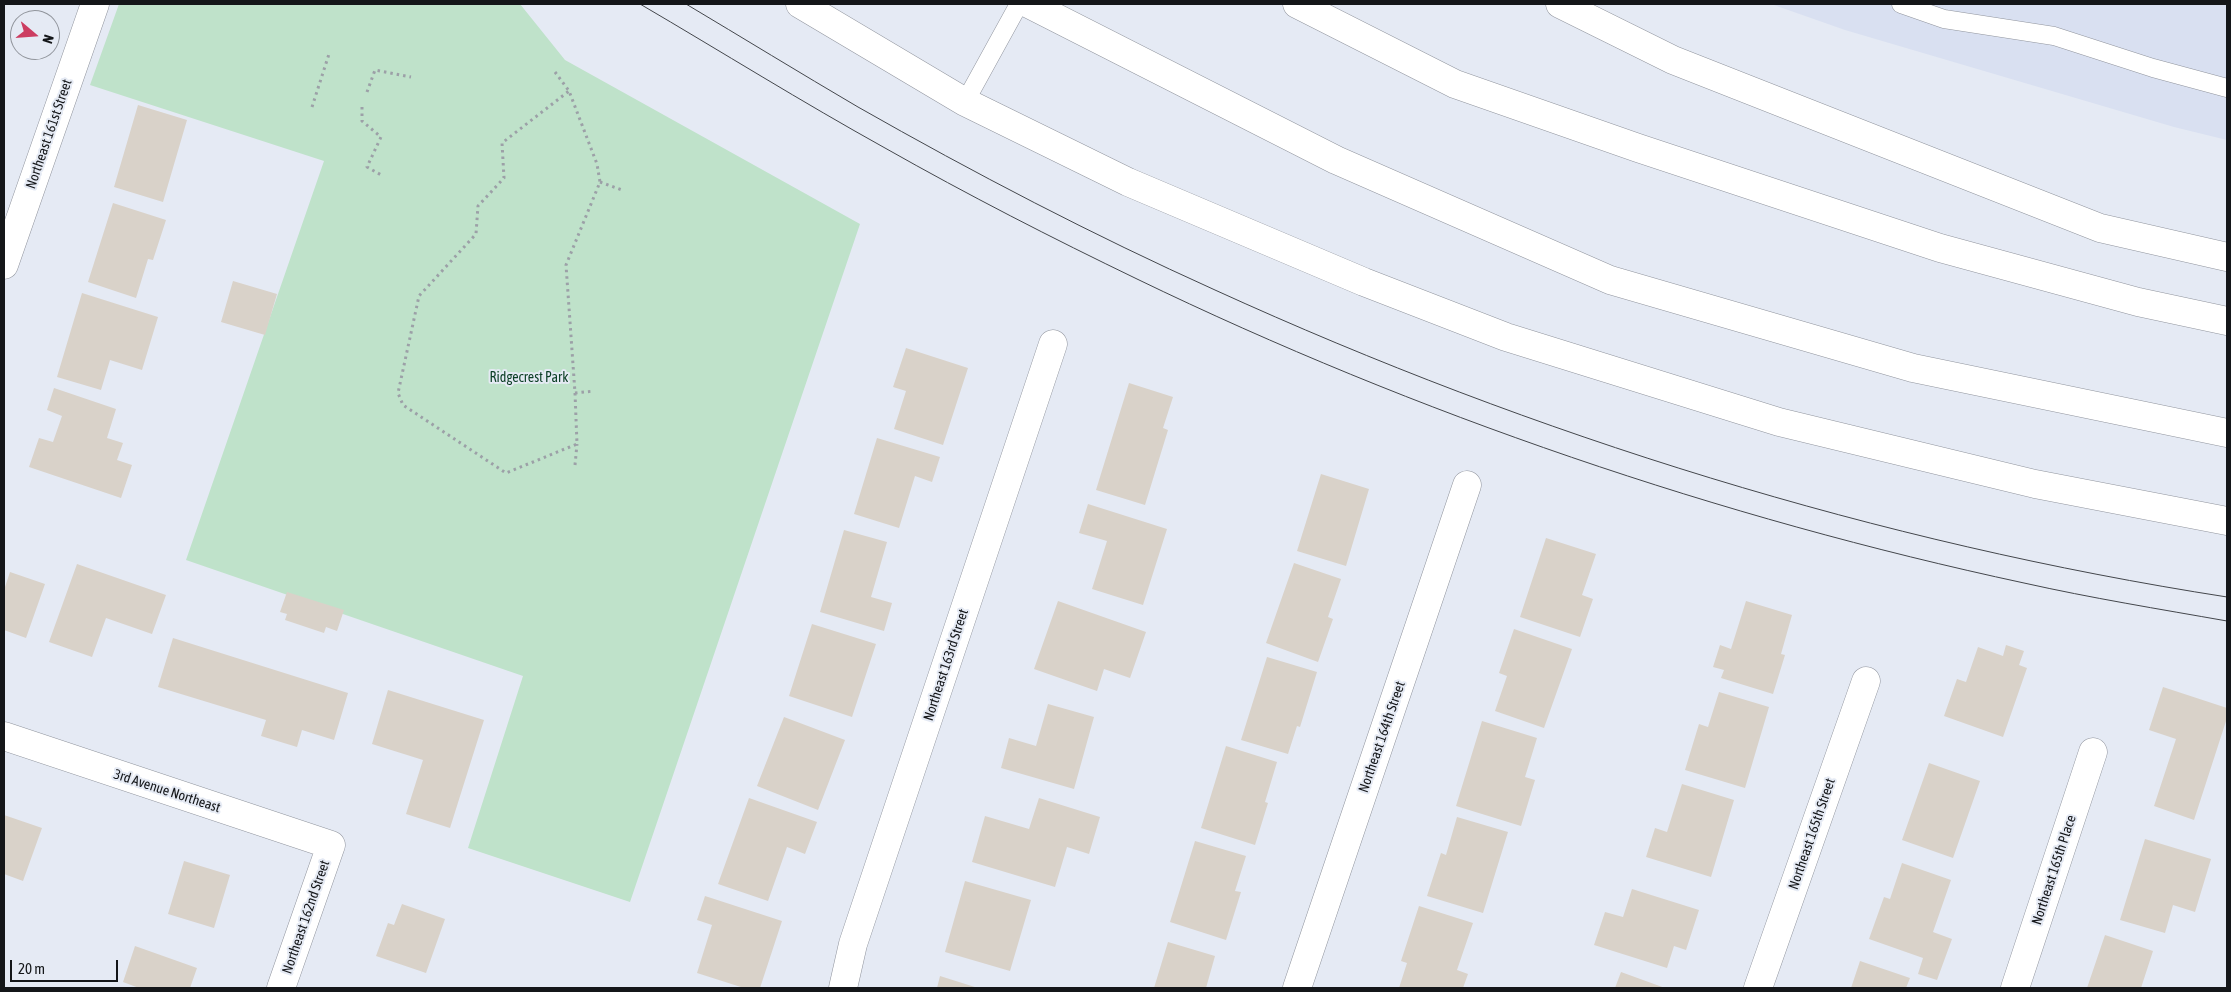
<!DOCTYPE html>
<html>
<head>
<meta charset="utf-8">
<style>
	body { margin:0 }
	#map { position:relative; width:2231px; height:992px; overflow:hidden; background:#e5eaf4; font-family:"Asap Condensed",sans-serif }
	canvas { display:block }
	.frame { position:absolute; inset:0; border:5px solid #141619; pointer-events:none }
	.north { position:absolute; left:10px; top:10px; width:50px; height:50px; box-sizing:border-box; background:#e5eaf4; border:1px solid #91959c; border-radius:50%; rotate:108deg; font-size:14px; font-weight:700; line-height:20px; text-align:center; color:#141619 }
	.north::after { content:''; display:block; margin:auto; width:18px; height:22px; background:#cc3d61; clip-path:polygon(50% 0,100% 100%,50% 72%,0 100%) }
	.scale { position:absolute; left:10px; top:960px; width:108px; height:22px; box-sizing:border-box; border:2px solid #141619; border-top:0; padding-left:6px; font-size:15px; line-height:18px; white-space:nowrap; color:#141619; -webkit-text-stroke:4px #e5eaf4; paint-order:stroke }
</style>
</head>
<body>
<div id="map">
<canvas width="2231" height="992"></canvas>
<div class="frame"></div>
<div class="north">N</div>
<div class="scale">20 m</div>
</div>
<script>
const ctx = document.querySelector('canvas').getContext('2d');
ctx.lineJoin = 'round';
function fill(path, color) {
  ctx.fillStyle = color;
  ctx.fill(path, 'evenodd');
}
function stroke(path, color, width, dash) {
  ctx.strokeStyle = color;
  ctx.lineWidth = width;
  ctx.lineCap = dash ? 'butt' : 'round';
  ctx.setLineDash(dash || []);
  ctx.stroke(path);
}
function write(font, color, halo, rows, align = 'center') {
  ctx.font = font + ' "Asap Condensed",sans-serif';
  ctx.lineWidth = 4;
  ctx.setLineDash([]);
  ctx.textBaseline = 'middle';
  ctx.strokeStyle = halo;
  ctx.fillStyle = color;
  for (const [text, x, y, turn = 0] of rows) {
    ctx.save();
    ctx.translate(x, y);
    ctx.rotate((+turn || 0) * Math.PI / 180);
    ctx.textAlign = isNaN(turn) ? turn : align;
    if (halo) ctx.strokeText(text, 0, 0);
    ctx.fillText(text, 0, 0);
    ctx.restore();
  }
}
fill(new Path2D(`
	M1771 4H2227V140L2174 127 1845 30Z`), '#d9e0f1');
fill(new Path2D(`
	M119 4H520L565 60 860 224 630 902 468 848 523 676 186 560 324 161 90 85Z`), '#bfe2ca');
fill(new Path2D(`
	M138 105 187 120 163 202 114 187Z
	M113 203 166 220 153 260 148 259 136 298 88 282Z
	M233 281 277 294 265 335 221 322Z
	M82 293 158 317 142 370 110 360 101 390 57 377Z
	M906 348 968 368 943 445 894 429 906 391 893 387Z
	M1129 383 1173 397 1163 428 1168 430 1145 505 1096 490Z
	M54 388 116 409 107 438 123 443 117 460 132 465 121 498 29 467 39 438 53 442 62 416 47 410Z
	M877 438 940 457 932 482 915 476 899 528 854 514Z
	M1321 474 1369 489 1346 566 1297 551Z
	M1088 504 1167 529 1143 605 1092 589 1107 541 1079 533Z
	M844 530 887 542 871 597 892 603 884 631 820 612Z
	M1546 538 1596 554 1582 595 1593 599 1580 637 1520 617Z
	M1294 563 1341 579 1328 617 1333 619 1318 662 1266 643Z
	M77 564 166 595 152 634 106 618 92 657 49 642Z
	M10 572 45 584 26 638 4 630V590Z
	M287 592 344 610 337 631 326 627 324 633 285 620 287 614 280 612Z
	M1058 601 1146 632 1130 678 1104 669 1097 691 1034 669Z
	M1746 601 1792 615 1781 654 1785 655 1773 694 1721 678 1724 670 1713 667 1720 645 1731 649Z
	M812 624 876 644 852 717 789 696Z
	M1514 629 1572 649 1544 728 1495 711 1507 676 1499 673Z
	M173 638 348 693 334 740 302 730 297 747 261 736 266 720 158 687Z
	M2006 645 2024 651 2019 665 2027 668 2003 737 1944 716 1957 679 1966 682 1978 647 2003 656Z
	M1267 657 1317 672 1300 727 1297 726 1288 754 1241 740Z
	M2163 687 2227 708V718L2194 820 2154 806 2176 739 2149 730Z
	M388 690 484 720 450 828 406 814 423 760 372 744Z
	M1719 692 1769 707 1745 788 1685 770 1699 724 1708 727Z
	M1048 704 1094 717 1074 789 1001 768 1009 738 1036 746Z
	M784 717 845 740 818 810 757 786Z
	M1482 721 1537 738 1525 777 1535 780 1521 826 1456 806Z
	M1226 746 1277 762 1265 802 1268 803 1255 845 1201 828Z
	M1929 763 1980 781 1953 858 1902 840Z
	M1682 784 1734 800 1711 877 1646 857 1655 828 1667 832Z
	M749 798 817 822 805 854 787 847 768 901 718 884Z
	M1039 798 1100 817 1089 854 1067 847 1055 887 972 862 985 816 1029 829Z
	M4 815 42 828 23 881 4 874Z
	M1457 817 1508 832 1483 913 1427 896 1441 853 1446 855Z
	M2145 839 2211 859 2195 912 2173 905 2165 933 2120 920Z
	M1195 841 1246 856 1235 891 1241 892 1226 940 1170 922Z
	M184 861 230 875 214 928 168 914Z
	M1902 863 1951 880 1933 932 1952 939 1937 980 1918 974 1923 958 1869 939 1884 897 1890 899Z
	M965 881 1031 900 1010 971 945 952Z
	M1632 889 1699 910 1686 950 1674 946 1667 968 1594 945 1605 912 1623 917Z
	M705 896 782 921 760 988H744L697 973 712 925 697 920Z
	M402 904 445 919 426 973 376 956 388 923 394 925Z
	M1419 906 1473 923 1457 970 1468 974 1463 988H1399L1407 963 1401 961Z
	M2105 935 2153 951 2141 988H2087Z
	M1168 942 1215 956 1206 988H1154Z
	M135 946 197 968 190 988H139L123 982Z
	M1860 961 1910 978 1906 988H1851Z
	M1621 972 1665 988H1615Z
	M940 976 978 988H937Z`), '#d9d2c9');
const lane = new Path2D(`
	M1901 4 1944 19 2054 36 2153 68 2227 88
	M965 102 1019 4`);
const street = new Path2D(`
	M4 265 95 4
	M4 736 331 845 281 988
	M843 988 853 944 1053 344
	M1297 988 1467 485
	M1758 988 1866 681
	M2015 988 2093 752`);
const highway = new Path2D(`
	M800 4 965 102 1128 182 1364 282 1506 337 1779 422 2035 484 2227 521
	M1029 4 1336 160 1610 280 1913 368 2227 433
	M1297 4 1455 84 1638 148 1940 248 2138 302 2227 321
	M1560 4 1673 60 2100 228 2227 257`);
stroke(lane, '#91959e', 19);
stroke(street, '#91959e', 29);
stroke(highway, '#91959e', 29);
stroke(new Path2D(`
	M555 72 569 91 597 164 600 182 566 265 575 393 577 444 506 473 403 405 398 393 419 296 476 234 478 206 504 178 502 143 569 91
	M367 92 375 70 411 77
	M312 107 329 54
	M362 107V121L381 137 367 167 383 176
	M600 182 622 190
	M575 393 594 391
	M575 465 577 444`), '#9ca0a7', 3, [2.5, 4]);
stroke(lane, '#fff', 18);
stroke(street, '#fff', 28);
stroke(highway, '#fff', 28);
stroke(new Path2D(`
	M640 4C722 52 802 102 885 148 968 195 1052 238 1137 279 1416 414 1721 518 2024 583 2091 598 2159 609 2227 621
	M686 4C743 38 800 73 858 107 974 173 1093 235 1215 290 1535 436 1879 543 2227 597`), '#43464b', 1);
write('14px', '#141619', '#e5eaf4', [
	["Northeast 161st Street",49,134,-71],
	["Northeast 163rd Street",946,665,-72],
	["Northeast 164th Street",1382,737,-71],
	["3rd Avenue Northeast",167,791,18],
	["Northeast 165th Street",1812,834,-71],
	["Northeast 165th Place",2054,870,-72],
	["Northeast 162nd Street",306,917,-71]
]);
write('14px', '#0b3e24', '#e5eaf4', [
	["Ridgecrest Park",529,378]
]);
</script>
</body>
</html>
